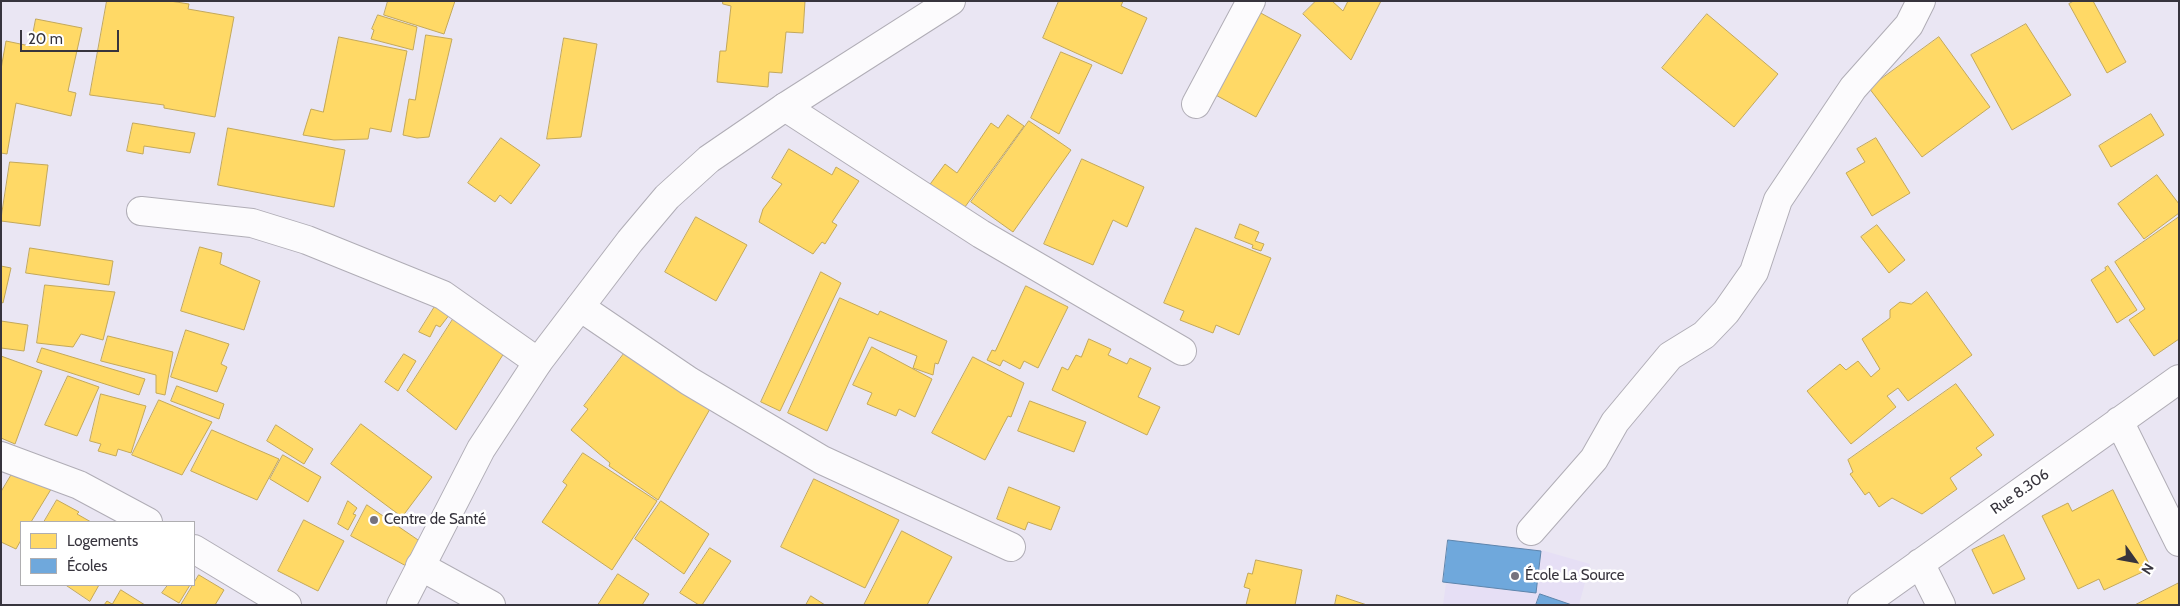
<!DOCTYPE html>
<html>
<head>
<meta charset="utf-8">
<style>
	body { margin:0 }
	#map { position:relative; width:2180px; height:606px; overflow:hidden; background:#eae6f3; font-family:Cabin,sans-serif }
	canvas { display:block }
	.frame { position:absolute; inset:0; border:2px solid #37343d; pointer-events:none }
	.legend { position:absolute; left:20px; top:521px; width:175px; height:65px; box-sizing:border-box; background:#fff; border:1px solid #afaeb1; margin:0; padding:6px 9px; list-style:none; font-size:15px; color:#37343d }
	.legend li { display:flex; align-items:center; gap:10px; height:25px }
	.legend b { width:25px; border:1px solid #afaeb1 }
	.north { position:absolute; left:2110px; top:536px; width:50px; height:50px; -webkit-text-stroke:4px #fff; paint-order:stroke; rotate:122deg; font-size:14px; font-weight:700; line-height:20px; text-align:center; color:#37343d }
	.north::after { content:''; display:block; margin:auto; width:18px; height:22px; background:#37343d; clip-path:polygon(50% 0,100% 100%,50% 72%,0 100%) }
	.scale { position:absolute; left:20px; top:30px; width:99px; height:22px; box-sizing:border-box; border:2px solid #37343d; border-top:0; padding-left:6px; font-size:15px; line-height:18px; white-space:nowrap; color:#37343d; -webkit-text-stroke:4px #fff; paint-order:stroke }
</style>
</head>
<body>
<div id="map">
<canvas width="2180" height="606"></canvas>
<div class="frame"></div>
<ul class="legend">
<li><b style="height:14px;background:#ffd966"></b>Logements</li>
<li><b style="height:14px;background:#6fa8dc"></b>Écoles</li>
</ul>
<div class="north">N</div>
<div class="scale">20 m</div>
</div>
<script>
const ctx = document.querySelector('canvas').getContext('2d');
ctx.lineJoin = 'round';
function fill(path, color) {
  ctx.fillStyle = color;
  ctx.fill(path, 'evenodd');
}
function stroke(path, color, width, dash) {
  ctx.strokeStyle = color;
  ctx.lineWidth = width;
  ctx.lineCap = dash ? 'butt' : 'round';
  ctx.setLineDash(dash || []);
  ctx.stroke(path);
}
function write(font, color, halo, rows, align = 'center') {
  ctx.font = font + ' Cabin,sans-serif';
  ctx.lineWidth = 5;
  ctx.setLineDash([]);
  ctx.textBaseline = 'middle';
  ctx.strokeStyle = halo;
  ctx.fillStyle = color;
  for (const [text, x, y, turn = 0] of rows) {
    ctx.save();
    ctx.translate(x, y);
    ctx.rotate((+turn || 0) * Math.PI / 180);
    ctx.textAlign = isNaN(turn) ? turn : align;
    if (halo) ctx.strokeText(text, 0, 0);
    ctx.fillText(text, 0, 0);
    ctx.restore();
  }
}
fill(new Path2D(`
	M1448 540 1541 550 1590 564 1579 605H1443L1446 583 1443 582Z`), '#e6dff5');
const homes = new Path2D(`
	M107 1H170L189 4 188 9 234 17 215 117 164 108V105L90 95Z
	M388 1H455L444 34 384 15Z
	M723 1H805L803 33 786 32 782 73 769 72 768 87 717 82 720 51H726L731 6 723 4Z
	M1059 1H1123L1121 6 1147 18 1122 74 1043 38Z
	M1316 1H1332L1343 11 1348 1H1381L1351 60 1303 14Z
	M2074 1H2093L2126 62 2107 73 2069 4Z
	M1257 11 1301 35 1256 117 1212 93Z
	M1707 14 1778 74 1734 127 1662 68Z
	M378 15 417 27 413 50 371 39 374 30 372 29Z
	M36 19 82 28 68 91 76 93 71 116 16 103 7 154 1 153V69L6 41 30 46Z
	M2026 24 2071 95 2012 130 1971 55Z
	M426 35 452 39 429 137 417 138 403 135 409 99 415 100Z
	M339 37 407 51 391 132 370 128 368 139 334 140 303 135 311 109 323 112Z
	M1939 37 1990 107 1922 157 1869 88Z
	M564 38 597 44 581 137 547 139Z
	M1061 52 1092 65 1059 134 1031 118Z
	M2151 114 2164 135 2111 167 2099 146Z
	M1008 115 1024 126 962 211 928 187 945 164 957 173 991 123 998 128Z
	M1029 121 1071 150 1013 232 971 202Z
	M133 123 195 133 190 153 144 146 143 154 127 151Z
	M228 128 345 150 334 207 218 185Z
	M501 138 540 165 511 204 500 195 495 202 468 183Z
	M1876 138 1910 193 1872 216 1846 173 1865 162 1857 149Z
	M789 149 832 175 836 167 859 181 832 222 837 225 825 244 822 242 813 254 759 222 763 209 782 184 772 178Z
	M1082 159 1144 187 1127 227 1113 220 1093 265 1044 244Z
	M10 162 48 165 40 226 1 221Z
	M2157 175 2179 204V213L2144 239 2118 204Z
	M696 217 747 245 716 301 665 272Z
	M2179 217V339L2154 356 2129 320 2145 309 2115 262Z
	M1240 224 1259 232 1255 241 1264 244 1261 251 1252 248 1253 245 1235 238Z
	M1877 225 1905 260 1889 273 1861 237Z
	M1196 228 1271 258 1239 335 1216 325 1213 333 1180 320 1184 311 1164 303Z
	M200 247 222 253 220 264 260 281 244 330 181 311Z
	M30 248 113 261 109 285 26 273Z
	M1 266 11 268 3 303 1 302Z
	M2108 266 2137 310 2117 323 2091 280 2106 270 2105 268Z
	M821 272 841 283 780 411 761 402Z
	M45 285 115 292 103 340 81 334 73 347 37 343Z
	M1026 286 1068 307 1038 368 1024 361 1020 369 1003 360 1000 366 987 360 992 350 995 351Z
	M1927 292 1972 355 1908 401 1898 388 1887 396 1896 407 1851 444 1807 391 1840 364 1846 370 1858 361 1871 377 1880 369 1862 339 1890 318V310L1900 302 1911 304Z
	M840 298 878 315 880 311 947 341 938 364 935 363 933 375 913 368 917 356 869 337 827 431 788 413Z
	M439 300 453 310 440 327 436 325 430 337 419 332Z
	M457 313 504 353 456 430 407 391Z
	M1 321 28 325 24 351 1 348Z
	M186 330 229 344 221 364 227 367 217 392 171 377Z
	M108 336 173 352 165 395 156 393V375L101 361Z
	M1089 339 1111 349 1108 355 1127 364 1130 358 1151 368 1138 397 1160 407 1147 435 1052 390 1062 367 1068 370 1076 355 1081 357Z
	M872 347 932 379 915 417 899 409 896 416 867 404 872 393 853 385Z
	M42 348 145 379 139 395 37 362Z
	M626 351 710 409 658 500 609 466 610 463 571 430 588 409 584 406Z
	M404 354 416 361 398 391 385 382Z
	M1 356 42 371 15 444 1 438Z
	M973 357 1024 383 1011 417 1008 416 985 460 932 433Z
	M68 376 99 387 77 436 45 425Z
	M1956 384 1994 435 1976 448 1982 455 1950 478 1957 489 1922 514 1892 498 1879 507 1869 492 1865 495 1850 474 1853 472 1848 460Z
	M177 386 224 404 219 419 171 401Z
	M101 394 146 406 131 453 118 449 116 456 98 451 101 444 90 441Z
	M159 400 212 422 182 475 132 455Z
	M1030 401 1086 422 1074 452 1018 431Z
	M361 424 432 477 402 517 331 464Z
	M276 425 313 449 304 464 267 441Z
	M212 430 279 459 257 500 191 471Z
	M583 453 657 501 612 570 542 522 567 485 563 482Z
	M283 455 321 477 308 502 270 479Z
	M15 469 53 486 31 522H21V540L16 549 1 542V492Z
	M814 479 899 520 865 588 781 547Z
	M1009 487 1060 507 1051 530 1028 522 1025 530 997 519Z
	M2113 490 2151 568 2104 590 2099 579 2078 589 2042 516 2068 503 2072 511Z
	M57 500 79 512 77 514 91 522H44Z
	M348 501 357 508 353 514 356 515 348 530 338 524Z
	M661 501 709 534 684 574 635 539Z
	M367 505 421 542 408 567 351 536Z
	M304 520 344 541 318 591 278 571Z
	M902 531 952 557 927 605H864Z
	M2004 535 2025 579 1993 594 1972 550Z
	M710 548 731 561 702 605H699L680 593Z
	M1256 560 1302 570 1295 605H1246L1250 589 1244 587 1248 573 1252 574Z
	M618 574 649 594 642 605H598Z
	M199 575 224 590 215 605H181Z
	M2179 583V605H2135Z
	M66 585H99L90 601Z
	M168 585H190L179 603 162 593Z
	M121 590 145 605H104L107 601 112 604Z
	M1337 595 1367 605H1335Z
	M811 596 825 605H806Z`);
fill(homes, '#ffd966');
stroke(homes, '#c3a85a', 1);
const schools = new Path2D(`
	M1448 540 1541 551 1536 593 1443 582Z
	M1540 594 1572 605H1536Z`);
fill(schools, '#6fa8dc');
stroke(schools, '#5e85ac', 1);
const minor = new Path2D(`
	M1196 104 1251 1
	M785 107 981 234 1182 351
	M141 211 252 223 307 240 443 295 538 362
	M580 307 689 381 822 460 1011 547
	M2119 421 2179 542
	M1 456 79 485 148 522
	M1531 531 1594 459 1615 422 1670 356 1704 335 1726 312 1754 272 1778 200 1853 88 1909 25 1921 1
	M194 549 287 605
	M1920 563 1941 605
	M420 566 491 605
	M1862 605 2179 379`);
const tertiary = new Path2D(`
	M401 605 481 449 538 362 630 241 667 197 709 159 785 107 951 1`);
stroke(minor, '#b0adb6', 30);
stroke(tertiary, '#b0adb6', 30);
stroke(minor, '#fcfbfd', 28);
stroke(tertiary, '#fcfbfd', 28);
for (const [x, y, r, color] of [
	[374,520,5,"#76727d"],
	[1515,576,5,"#76727d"]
]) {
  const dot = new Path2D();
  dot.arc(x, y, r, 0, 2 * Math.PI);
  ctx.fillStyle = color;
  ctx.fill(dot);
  stroke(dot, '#fff', 2);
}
write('15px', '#37343d', '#fff', [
	["Rue 8.306",2020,492,-35]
]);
write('15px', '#37343d', '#fff', [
	["Centre de Santé",384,520],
	["École La Source",1525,576]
], 'left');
</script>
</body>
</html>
